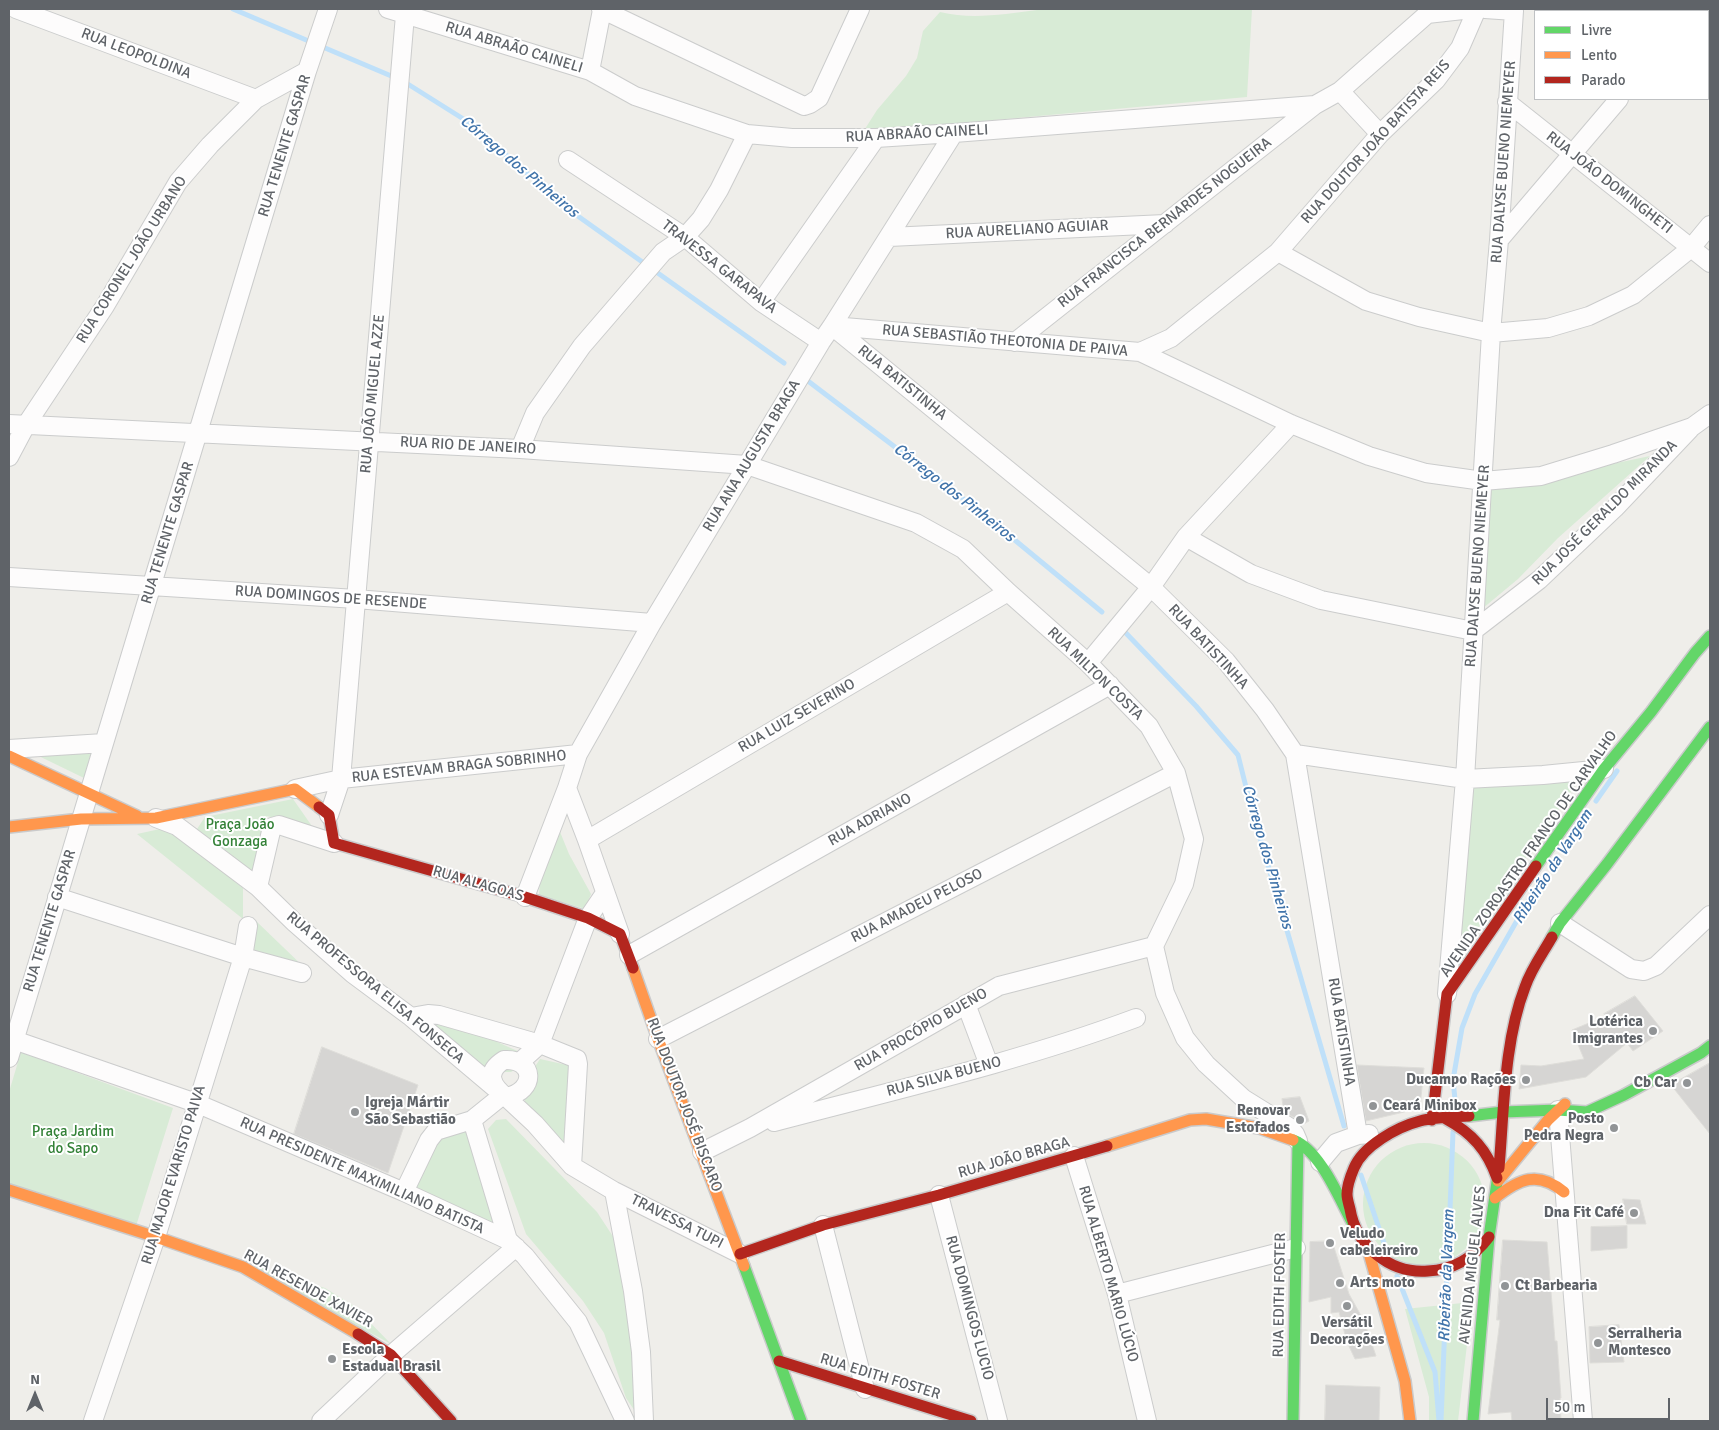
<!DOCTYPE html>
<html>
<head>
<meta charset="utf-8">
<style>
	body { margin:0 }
	#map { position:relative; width:1719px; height:1430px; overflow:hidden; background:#efeeea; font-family:Signika,sans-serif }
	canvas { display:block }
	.frame { position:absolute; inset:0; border:10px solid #5f6368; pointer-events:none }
	.legend { position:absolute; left:1534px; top:10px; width:175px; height:90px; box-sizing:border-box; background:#fff; border:1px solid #bfc1c3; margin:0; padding:6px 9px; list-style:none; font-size:15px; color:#5f6368 }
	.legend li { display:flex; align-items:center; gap:10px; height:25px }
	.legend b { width:25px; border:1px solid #bfc1c3 }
	.north { position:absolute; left:10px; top:1370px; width:50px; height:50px; -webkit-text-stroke:4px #fff; paint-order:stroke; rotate:0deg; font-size:14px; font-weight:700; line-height:20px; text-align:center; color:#5f6368 }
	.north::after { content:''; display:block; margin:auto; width:18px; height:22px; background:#5f6368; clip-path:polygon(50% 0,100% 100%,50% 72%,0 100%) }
	.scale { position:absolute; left:1546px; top:1398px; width:124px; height:22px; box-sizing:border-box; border:2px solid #5f6368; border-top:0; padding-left:6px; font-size:15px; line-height:18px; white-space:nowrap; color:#5f6368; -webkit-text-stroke:4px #fff; paint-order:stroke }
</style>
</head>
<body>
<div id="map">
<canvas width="1719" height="1430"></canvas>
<div class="frame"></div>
<ul class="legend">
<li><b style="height:6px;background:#63d668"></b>Livre</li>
<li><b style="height:6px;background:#ff974d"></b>Lento</li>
<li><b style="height:6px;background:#b3261e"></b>Parado</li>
</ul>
<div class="north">N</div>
<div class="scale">50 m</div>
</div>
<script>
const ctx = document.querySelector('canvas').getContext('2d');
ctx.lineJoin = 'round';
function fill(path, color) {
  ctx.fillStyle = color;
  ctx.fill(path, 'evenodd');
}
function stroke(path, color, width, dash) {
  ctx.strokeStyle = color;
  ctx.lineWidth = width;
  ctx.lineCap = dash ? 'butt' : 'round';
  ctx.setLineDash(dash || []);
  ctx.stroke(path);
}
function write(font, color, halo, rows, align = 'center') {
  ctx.font = font + ' Signika,sans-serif';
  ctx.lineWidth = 4;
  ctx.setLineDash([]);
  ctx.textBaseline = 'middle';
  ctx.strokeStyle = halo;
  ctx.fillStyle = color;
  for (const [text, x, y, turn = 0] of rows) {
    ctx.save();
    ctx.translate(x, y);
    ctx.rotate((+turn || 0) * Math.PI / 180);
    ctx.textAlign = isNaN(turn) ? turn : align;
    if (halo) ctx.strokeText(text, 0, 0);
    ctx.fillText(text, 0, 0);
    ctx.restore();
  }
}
fill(new Path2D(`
	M1073 9H1252L1247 97 863 132 877 110 906 76 917 58 923 31 940 12C972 20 1005 14 1037 10 1049 9 1061 10 1073 9Z
	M1650 456 1558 538 1518 579 1482 609 1488 490Z
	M14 744 92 750 84 778Z
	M1582 776 1567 797 1454 964 1471 787H1495Z
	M293 799 314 829 267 816 254 874 197 829 205 817Z
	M556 822 569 854 591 894 585 909 539 895 540 878Z
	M160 829 170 830 243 888V919L137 834Z
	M256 921 308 971 245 953Z
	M434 1019 484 1036 533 1058 511 1072H494L480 1088 413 1024Z
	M21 1052 173 1108 136 1226 9 1189V1092Z
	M540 1059 576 1067 563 1160 525 1107V1082Z
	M506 1119 597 1212 614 1238 629 1300 639 1417 626 1398 604 1333 583 1301 526 1234 488 1129 496 1120Z
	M470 1126 502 1232 409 1190 432 1141Z
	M1363 1204a61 61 0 1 1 122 0a61 61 0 1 1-122 0Z
	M234 1259 325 1288 354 1306 391 1344Z
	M1472 1302 1458 1421H1429V1397L1405 1309Z`), '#d8ebd6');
stroke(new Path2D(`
	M233 9 396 78
	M403 81 465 120 575 214 784 363
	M804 378 982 513 1102 612
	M1122 629 1196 706 1238 755 1251 807 1344 1126
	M1596 801 1617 771
	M1456 1109 1453 1080 1462 1028 1475 994 1539 882
	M1361 1175 1387 1252
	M1448 1261 1453 1132
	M1397 1276 1435 1372 1439 1421
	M1441 1421 1447 1274`), '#bfe0f9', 5);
const building = new Path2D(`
	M1635 996 1663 1031 1633 1051 1627 1043 1586 1077 1519 1089 1521 1065 1541 1066 1584 1059 1572 1030 1606 1016 1604 1014Z
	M322 1047 418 1085 388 1173 294 1134Z
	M1710 1063V1134L1671 1085Z
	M1357 1065 1424 1068 1420 1107 1404 1112 1366 1121Z
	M1300 1097 1309 1121 1302 1125 1295 1118 1284 1112 1282 1099Z
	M1623 1199 1640 1200 1646 1224H1627Z
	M1627 1226V1248L1591 1251V1227Z
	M1503 1240 1547 1242 1555 1341H1557L1561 1398H1560L1561 1421H1512L1511 1412 1488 1414 1500 1320H1497Z
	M1332 1241 1349 1294 1364 1321 1376 1356 1355 1359 1347 1342 1339 1312 1331 1313V1297L1309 1302 1310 1242Z
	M1619 1325 1624 1362 1590 1363 1589 1327Z
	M1326 1385 1380 1387 1379 1421H1325Z`);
fill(building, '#d6d5d3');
stroke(building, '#deddd9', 1);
const street = new Path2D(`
	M16 9 256 99
	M388 9 590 71 635 96 747 134 792 138H876L954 133 1315 105 1340 91 1433 9
	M601 9 804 106 810 104 819 98 860 9
	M1692 11 1694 9
	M1427 14 1472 9
	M590 71 602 10
	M1340 91 1380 134
	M1507 102 1710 263
	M568 160 685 237 761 302 821 342
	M889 237 1165 224
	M1499 240 1619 99
	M1278 252 1366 301 1419 317 1491 333 1548 328 1589 316 1633 295 1691 248 1710 225
	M761 302 876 138
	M832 326 1151 587 1226 661 1265 710 1295 754 1358 1135
	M832 326 1140 352 1291 424 1369 456 1426 473 1483 481 1541 476 1613 454 1692 427 1710 414
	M1015 342 1315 105
	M1140 352 1171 338 1278 252 1380 134 1436 80 1460 48 1477 9
	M9 424 520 449 747 465 916 523 963 549 1008 592 1088 663 1149 726 1176 773 1194 839 1184 884 1154 946 1165 993 1185 1038 1206 1064 1244 1099 1289 1127 1295 1134 1298 1141
	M520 449 535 413 582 346 663 252 685 237 701 219 719 190 747 134
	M9 457 26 425 105 306 178 182 210 145 256 99 307 71
	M1186 537 1251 574 1321 600 1473 631 1539 580 1615 508 1690 429
	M9 577 356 599 652 623
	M1088 663 1151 587 1186 537 1291 424
	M9 749 104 743
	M1295 754 1465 779 1543 775 1604 769
	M567 788 587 840 620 934
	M295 789 341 779 578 754
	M329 815 341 779 405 15 407 9
	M156 818 177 826 258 887 295 923 353 974 411 1017 494 1087
	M587 840 1008 592
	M258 887 272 827 279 825 334 843
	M57 897 243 957 302 973
	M525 897 567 788 578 754 652 623 821 342 832 326 954 133
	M1560 923 1631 969 1644 971 1656 966 1710 915
	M629 955 1110 685
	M1447 994 1465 779 1491 333 1499 240 1514 11 1485 9
	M966 1004 989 1065
	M411 1017 428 1014 439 1015 540 1044 577 1059 578 1064 572 1166
	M658 1039 1176 773
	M14 1040 196 1103 404 1192 508 1240 525 1256 578 1322 625 1421
	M9 1058 307 71 328 9
	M504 1060C535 1058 537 1091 506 1097 491 1085 485 1072 504 1060Z
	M520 1062 540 1044 588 918 605 893
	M506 1097 535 1124 572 1166 614 1191 740 1254
	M1558 1110 1583 1421
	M472 1120 508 1240
	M774 1122C895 1090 1018 1062 1136 1018
	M702 1152 750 1128 999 986 1154 946
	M1074 1156 1117 1294 1147 1421
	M1320 1162 1336 1143 1358 1135 1369 1134
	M614 1191 633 1291 641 1352 644 1421
	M404 1192 429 1140 436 1131 472 1120 503 1095
	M939 1195 998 1421
	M823 1225 865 1389
	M1117 1294 1296 1248
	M93 1421 156 1237 243 957 248 926
	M321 1421 391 1355 516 1247`);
const fast = new Path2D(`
	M1536 866 1604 769 1651 712 1695 653 1710 636
	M1552 937 1560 923 1607 864 1710 727
	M1469 1116 1503 1112 1558 1110 1587 1112 1624 1095 1701 1053 1710 1046
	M1293 1140C1320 1150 1339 1198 1352 1222
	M744 1266 801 1421
	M1293 1421 1298 1142
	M1473 1421 1489 1237 1499 1168`);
const slow = new Path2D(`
	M9 756 137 816
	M9 827 81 819 156 818 295 789 319 807
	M633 968 658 1039 744 1266
	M1107 1146 1190 1120 1206 1119 1259 1128 1293 1140
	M1498 1181 1548 1120 1565 1104
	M9 1190 156 1237 243 1267 358 1334
	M1495 1198C1519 1179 1538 1170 1564 1192
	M1367 1246 1405 1381 1410 1421`);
const jam = new Path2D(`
	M319 807 329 815 334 843 525 897 588 918 620 934 633 968
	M1469 1116C1453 1117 1435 1117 1420 1121 1397 1127 1363 1146 1354 1168 1351 1175 1347 1187 1347 1194 1347 1199 1349 1205 1350 1209 1356 1246 1390 1274 1428 1271 1454 1270 1474 1257 1489 1237
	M1446 1119C1472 1133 1487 1150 1497 1178
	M1432 1120 1447 994 1536 866
	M1499 1168C1504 1110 1504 1041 1525 987 1531 969 1543 953 1552 937
	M740 1254 823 1225 939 1195 1107 1146
	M358 1334 391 1355 451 1421
	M779 1361 971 1421`);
stroke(street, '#cbcccc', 20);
stroke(fast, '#cacacb', 14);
stroke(slow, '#cacacb', 14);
stroke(jam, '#cacacb', 14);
stroke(street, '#fdfcfc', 18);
stroke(fast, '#63d668', 11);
stroke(slow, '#ff974d', 11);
stroke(jam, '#b3261e', 11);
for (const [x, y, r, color] of [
	[1653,1031,5,"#919496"],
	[1526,1080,5,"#919496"],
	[1687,1083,5,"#919496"],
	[1373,1106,5,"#919496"],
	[355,1112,5,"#919496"],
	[1300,1120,5,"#919496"],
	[1614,1128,5,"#919496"],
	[1634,1213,5,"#919496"],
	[1330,1243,5,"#919496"],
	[1340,1283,5,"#919496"],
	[1505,1286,5,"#919496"],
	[1347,1306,5,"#919496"],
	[1598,1343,5,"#919496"],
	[332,1359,5,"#919496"]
]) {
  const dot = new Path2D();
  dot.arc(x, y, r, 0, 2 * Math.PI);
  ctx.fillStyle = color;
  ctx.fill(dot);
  stroke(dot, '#fff', 2);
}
write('15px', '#5f6368', '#fff', [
	["RUA ABRAÃO CAINELI",514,48,17],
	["RUA LEOPOLDINA",136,54,21],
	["RUA ABRAÃO CAINELI",917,134,-3],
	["RUA DOUTOR JOÃO BATISTA REIS",1376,142,-48],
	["RUA TENENTE GASPAR",285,146,-73],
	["RUA DALYSE BUENO NIEMEYER",1504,162,-86],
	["RUA JOÃO DOMINGHETI",1609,183,38],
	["RUA FRANCISCA BERNARDES NOGUEIRA",1165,223,-38],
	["RUA AURELIANO AGUIAR",1027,230,-3],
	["RUA CORONEL JOÃO URBANO",132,260,-58],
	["TRAVESSA GARAPAVA",719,267,38],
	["RUA SEBASTIÃO THEOTONIA DE PAIVA",1005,341,5],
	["RUA BATISTINHA",902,383,39],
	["RUA JOÃO MIGUEL AZZE",373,394,-85],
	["RUA RIO DE JANEIRO",468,446,3],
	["RUA ANA AUGUSTA BRAGA",752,456,-59],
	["RUA JOSÉ GERALDO MIRANDA",1605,513,-45],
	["RUA TENENTE GASPAR",168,533,-73],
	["RUA DALYSE BUENO NIEMEYER",1478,566,-86],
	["RUA DOMINGOS DE RESENDE",331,598,4],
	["RUA BATISTINHA",1208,647,47],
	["RUA MILTON COSTA",1095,674,44],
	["RUA LUIZ SEVERINO",797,716,-30],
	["RUA ESTEVAM BRAGA SOBRINHO",459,767,-6],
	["RUA ADRIANO",870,820,-29],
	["AVENIDA ZOROASTRO FRANCO DE CARVALHO",1529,854,-55],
	["RUA ALAGOAS",478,884,16],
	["RUA AMADEU PELOSO",917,906,-27],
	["RUA TENENTE GASPAR",50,921,-73],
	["RUA PROFESSORA ELISA FONSECA",375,988,40],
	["RUA PROCÓPIO BUENO",921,1030,-30],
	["RUA BATISTINHA",1341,1032,81],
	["RUA SILVA BUENO",944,1077,-15],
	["RUA DOUTOR JOSÉ BISCARO",684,1105,69],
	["RUA JOÃO BRAGA",1014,1158,-16],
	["RUA MAJOR EVARISTO PAIVA",174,1175,-73],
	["RUA PRESIDENTE MAXIMILIANO BATISTA",362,1176,24],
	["TRAVESSA TUPI",677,1222,27],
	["AVENIDA MIGUEL ALVES",1473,1265,-84],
	["RUA ALBERTO MARIO LÚCIO",1108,1274,74],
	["RUA RESENDE XAVIER",308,1289,29],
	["RUA EDITH FOSTER",1280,1295,-89],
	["RUA DOMINGOS LUCIO",969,1308,75],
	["RUA EDITH FOSTER",880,1377,17]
]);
write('15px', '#348238', '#fff', [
	["Praça João",240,825],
	["Gonzaga",240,842],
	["Praça Jardim",73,1132],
	["do Sapo",73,1149]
]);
write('bold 15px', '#5f6368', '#fff', [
	["Lotérica",1643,1022,"right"],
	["Imigrantes",1643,1039,"right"],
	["Ducampo Rações",1516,1080,"right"],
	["Cb Car",1677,1083,"right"],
	["Igreja Mártir",365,1103],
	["São Sebastião",365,1120],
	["Ceará Minibox",1383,1106],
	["Renovar",1290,1111,"right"],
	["Estofados",1290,1128,"right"],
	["Posto",1604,1119,"right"],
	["Pedra Negra",1604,1136,"right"],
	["Dna Fit Café",1624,1213,"right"],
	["Veludo",1340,1234],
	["cabeleireiro",1340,1251],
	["Arts moto",1350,1283],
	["Ct Barbearia",1515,1286],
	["Versátil",1347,1323,"center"],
	["Decorações",1347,1340,"center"],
	["Serralheria",1608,1334],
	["Montesco",1608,1351],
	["Escola",342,1350],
	["Estadual Brasil",342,1367]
], 'left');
write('italic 16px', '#4174aa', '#fff', [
	["Córrego dos Pinheiros",519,167,40],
	["Córrego dos Pinheiros",954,493,38],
	["Córrego dos Pinheiros",1267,857,74],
	["Ribeirão da Vargem",1553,867,-57],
	["Ribeirão da Vargem",1447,1276,-88]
]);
</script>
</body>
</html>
